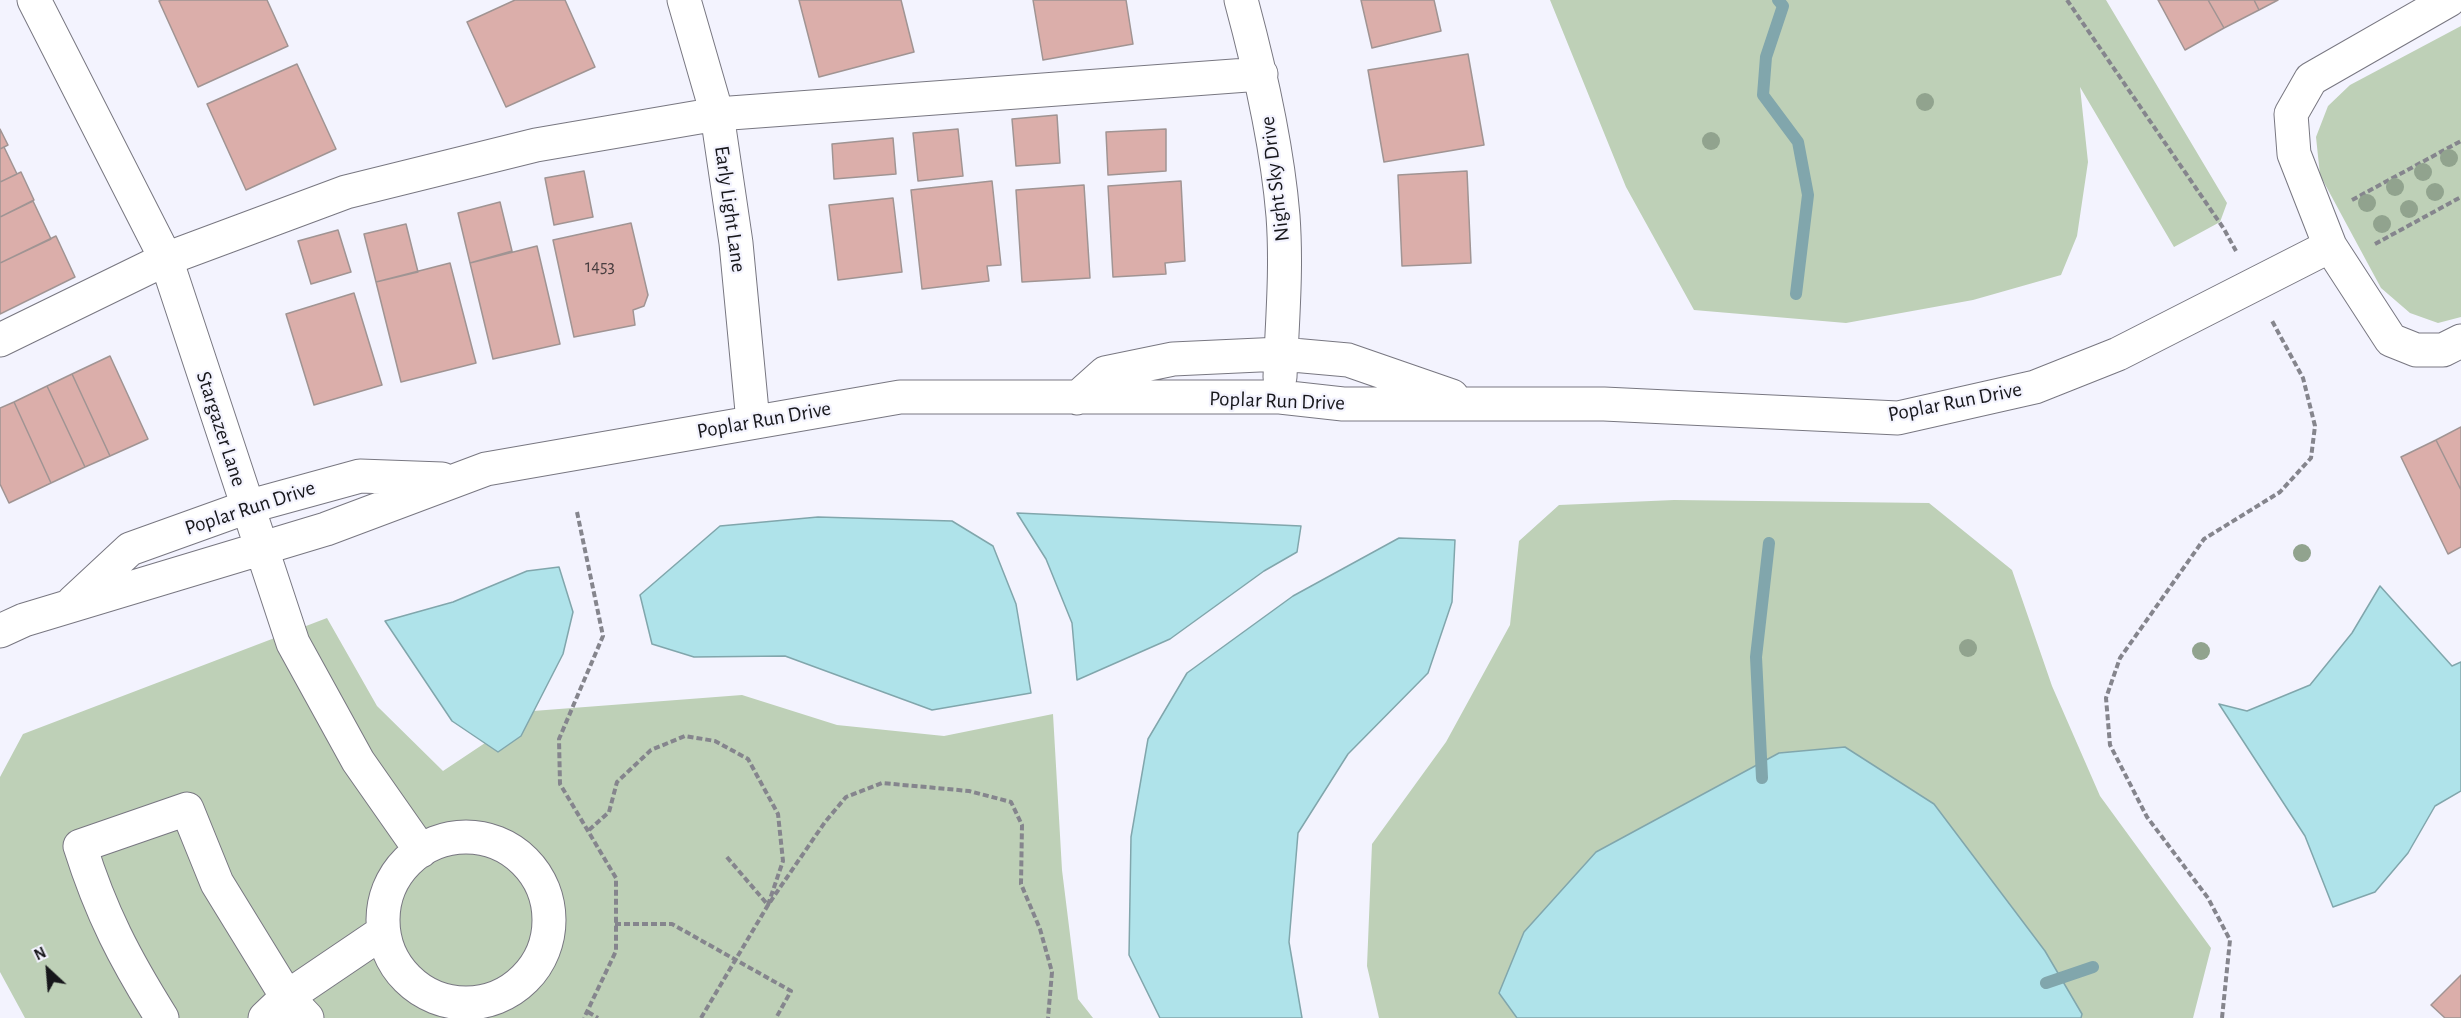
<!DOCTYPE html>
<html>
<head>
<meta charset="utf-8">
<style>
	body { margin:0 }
	#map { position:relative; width:2461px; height:1018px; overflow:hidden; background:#f3f3fe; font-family:"Alegreya Sans",sans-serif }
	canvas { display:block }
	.north { position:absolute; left:18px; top:940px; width:60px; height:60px; -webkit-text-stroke:4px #f3f3fe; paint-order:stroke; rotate:334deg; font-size:16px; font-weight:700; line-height:24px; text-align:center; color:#17171b }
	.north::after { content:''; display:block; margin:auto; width:21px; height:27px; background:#17171b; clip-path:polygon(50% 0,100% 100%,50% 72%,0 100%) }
</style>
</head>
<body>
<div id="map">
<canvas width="2461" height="1018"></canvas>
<div class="north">N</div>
</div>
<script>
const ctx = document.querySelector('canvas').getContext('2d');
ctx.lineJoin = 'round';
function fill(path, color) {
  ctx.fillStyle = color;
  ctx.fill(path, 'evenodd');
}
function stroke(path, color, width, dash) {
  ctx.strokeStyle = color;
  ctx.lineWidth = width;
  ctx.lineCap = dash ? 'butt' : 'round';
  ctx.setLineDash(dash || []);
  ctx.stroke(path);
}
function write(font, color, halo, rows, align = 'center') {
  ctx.font = font + ' "Alegreya Sans",sans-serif';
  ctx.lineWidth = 4.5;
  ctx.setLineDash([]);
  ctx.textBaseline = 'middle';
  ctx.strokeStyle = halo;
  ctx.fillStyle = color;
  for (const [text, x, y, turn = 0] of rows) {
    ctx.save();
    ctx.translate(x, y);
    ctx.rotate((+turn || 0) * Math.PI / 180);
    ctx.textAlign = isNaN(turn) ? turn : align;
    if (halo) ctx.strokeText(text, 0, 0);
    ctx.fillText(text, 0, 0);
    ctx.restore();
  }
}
fill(new Path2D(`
	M1550 0H2106L2227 203 2220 222 2174 247 2080 87 2088 162 2077 236 2061 275 1973 300 1846 323 1694 310 1626 187Z
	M2461 26V317L2438 323 2410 313 2381 288 2320 175 2316 137 2328 106 2350 85Z
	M1674 500 1929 503 2012 570 2052 686 2100 796 2211 948 2193 1018H1379L1367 966 1372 844 1446 742 1510 625 1519 541 1559 505Z
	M327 618 377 706 443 771 533 711 742 695 837 725 944 736 1053 714 1062 870 1078 999 1093 1018H25L0 972V777L23 734Z`), '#bed0b7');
const water = new Path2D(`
	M1017 513 1301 526 1297 552 1264 571 1170 639 1077 680 1072 623 1046 559Z
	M818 517 952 521 993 546 1016 604 1031 693 932 710 785 656 694 657 652 644 640 595 720 526Z
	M1399 538 1455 540 1452 602 1428 673 1348 754 1298 833 1289 942 1302 1018H1160L1129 955 1131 837 1148 739 1187 673 1293 596Z
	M559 567 573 612 563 654 521 736 498 752 452 721 385 621 453 602 527 571Z
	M2380 586 2452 666 2461 662V791L2435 806 2408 853 2375 892 2333 907 2305 836 2219 704 2247 711 2310 685 2352 633Z
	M1845 747 1934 804 2045 951 2082 1014 2081 1018H1517L1499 993 1524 932 1596 852 1779 753Z`);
fill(water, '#afe3ea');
stroke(water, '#81a6ac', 1.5);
stroke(new Path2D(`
	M1778 0 1783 6 1766 57 1763 95 1798 142 1808 195 1796 294
	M1762 778 1756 657 1769 543
	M2046 983 2093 967`), '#81a6ac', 12);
const building = new Path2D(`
	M162 0H267L288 46 198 87 159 1Z
	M515 0H565L595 67 506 107 467 22Z
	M799 0H901L914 52 819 77Z
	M1033 0H1126L1133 44 1043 60Z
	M1361 0H1434L1441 31 1372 48Z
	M2158 0H2208L2224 28 2185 50Z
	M2208 0H2254L2259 10 2224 28Z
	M2254 0H2278L2259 10Z
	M1468 54 1484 145 1384 162 1368 70Z
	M297 64 336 149 246 190 207 104Z
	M1057 115 1060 163 1016 166 1012 119Z
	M0 129 8 145 0 149Z
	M958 129 963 176 918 181 913 133Z
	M1166 129V171L1108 175 1106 132Z
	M893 138 896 174 834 179 832 144Z
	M4 147 17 174 0 182V149Z
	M584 171 593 217 554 225 545 178Z
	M1467 171 1471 263 1402 266 1398 175Z
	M21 172 34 200 0 217V182Z
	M992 181 1001 265 987 266 989 281 922 289 911 190Z
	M1181 181 1185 261 1165 263 1166 274 1113 277 1108 186Z
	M1084 185 1090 278 1022 282 1016 190Z
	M893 198 902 272 838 280 829 205Z
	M33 201 51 239 0 263V217Z
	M500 202 512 251 470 263 458 213Z
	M631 223 648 295 644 306 633 310 635 325 574 337 553 240Z
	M406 224 418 272 376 282 364 234Z
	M338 230 351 272 311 284 298 241Z
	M56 236 75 277 0 314V263Z
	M537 246 560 344 493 359 470 263Z
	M450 263 476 363 401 382 376 282Z
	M354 293 382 385 314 405 286 314Z
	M110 356 148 439 110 456 72 374Z
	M72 374 110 456 85 467 47 386Z
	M47 386 85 467 51 483 14 402Z
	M14 402 51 483 9 503 0 484V408Z
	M2461 427V490L2436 440Z
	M2436 440 2461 490V547L2448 554 2401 457Z
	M2461 975V1018H2445L2431 1005Z`);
fill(building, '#dbaeaa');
stroke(building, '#a09493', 1.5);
const minor = new Path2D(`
	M34 0 166 259 293 643 358 761 421 851
	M684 0 717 114 736 243 753 422
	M1241 0C1260 70 1277 144 1283 216 1287 270 1282 324 1280 377
	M2449 0 2311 79 2291 114 2294 154 2330 246 2391 340 2416 350H2443L2461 341
	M0 340 166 259 346 192 536 145 717 114 1261 74
	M1077 398 1105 373 1173 359 1281 354 1348 360 1452 396
	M73 602 130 549 247 507 360 476 442 479
	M0 631 24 620 326 529 486 469 900 397H1280L1343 404H1604L1898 418 2035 387 2118 354 2330 246
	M383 920a83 83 0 1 1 166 0a83 83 0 1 1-166 0Z
	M162 1018C125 959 101 913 80 846L187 809 217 883 287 997 307 1018
	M265 1018 287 997 383 932`);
stroke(minor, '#787781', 35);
stroke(new Path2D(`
	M2067 0 2224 229 2236 251
	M2352 200 2461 141
	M2375 244 2461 197
	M577 512 603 636 559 739 560 784 616 878V951L584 1018
	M589 830 609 812 617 782 651 750 685 736 715 741 748 759 778 814 783 861 768 905 726 856
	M615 924H672L791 991 776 1018
	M588 1012 598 1018
	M701 1018 768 905 825 822 846 797 882 783 969 791 1011 802 1022 825 1021 884 1040 929 1052 972 1048 1018
	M2222 1018 2230 940 2208 898 2147 817 2110 745 2106 698 2120 658 2204 539 2280 492 2311 458 2315 426 2303 378 2271 319`), '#85858d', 4, [6, 3]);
stroke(minor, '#fff', 33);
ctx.fillStyle = '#91a38e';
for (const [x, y] of [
	[1925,102],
	[1711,141],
	[2449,158],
	[2423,172],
	[2395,187],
	[2435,192],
	[2367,203],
	[2409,209],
	[2382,224],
	[2302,553],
	[1968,648],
	[2201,651]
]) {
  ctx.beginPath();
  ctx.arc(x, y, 9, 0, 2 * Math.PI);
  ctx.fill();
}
write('18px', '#483d3f', null, [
	["1453",600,267]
]);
write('21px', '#17171b', '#f3f3fe', [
	["Night Sky Drive",1275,179,-97],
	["Early Light Lane",730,209,82],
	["Poplar Run Drive",1277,401,2],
	["Poplar Run Drive",1955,402,-11],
	["Poplar Run Drive",764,420,-10],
	["Stargazer Lane",221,429,72],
	["Poplar Run Drive",250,508,-18]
]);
</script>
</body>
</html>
